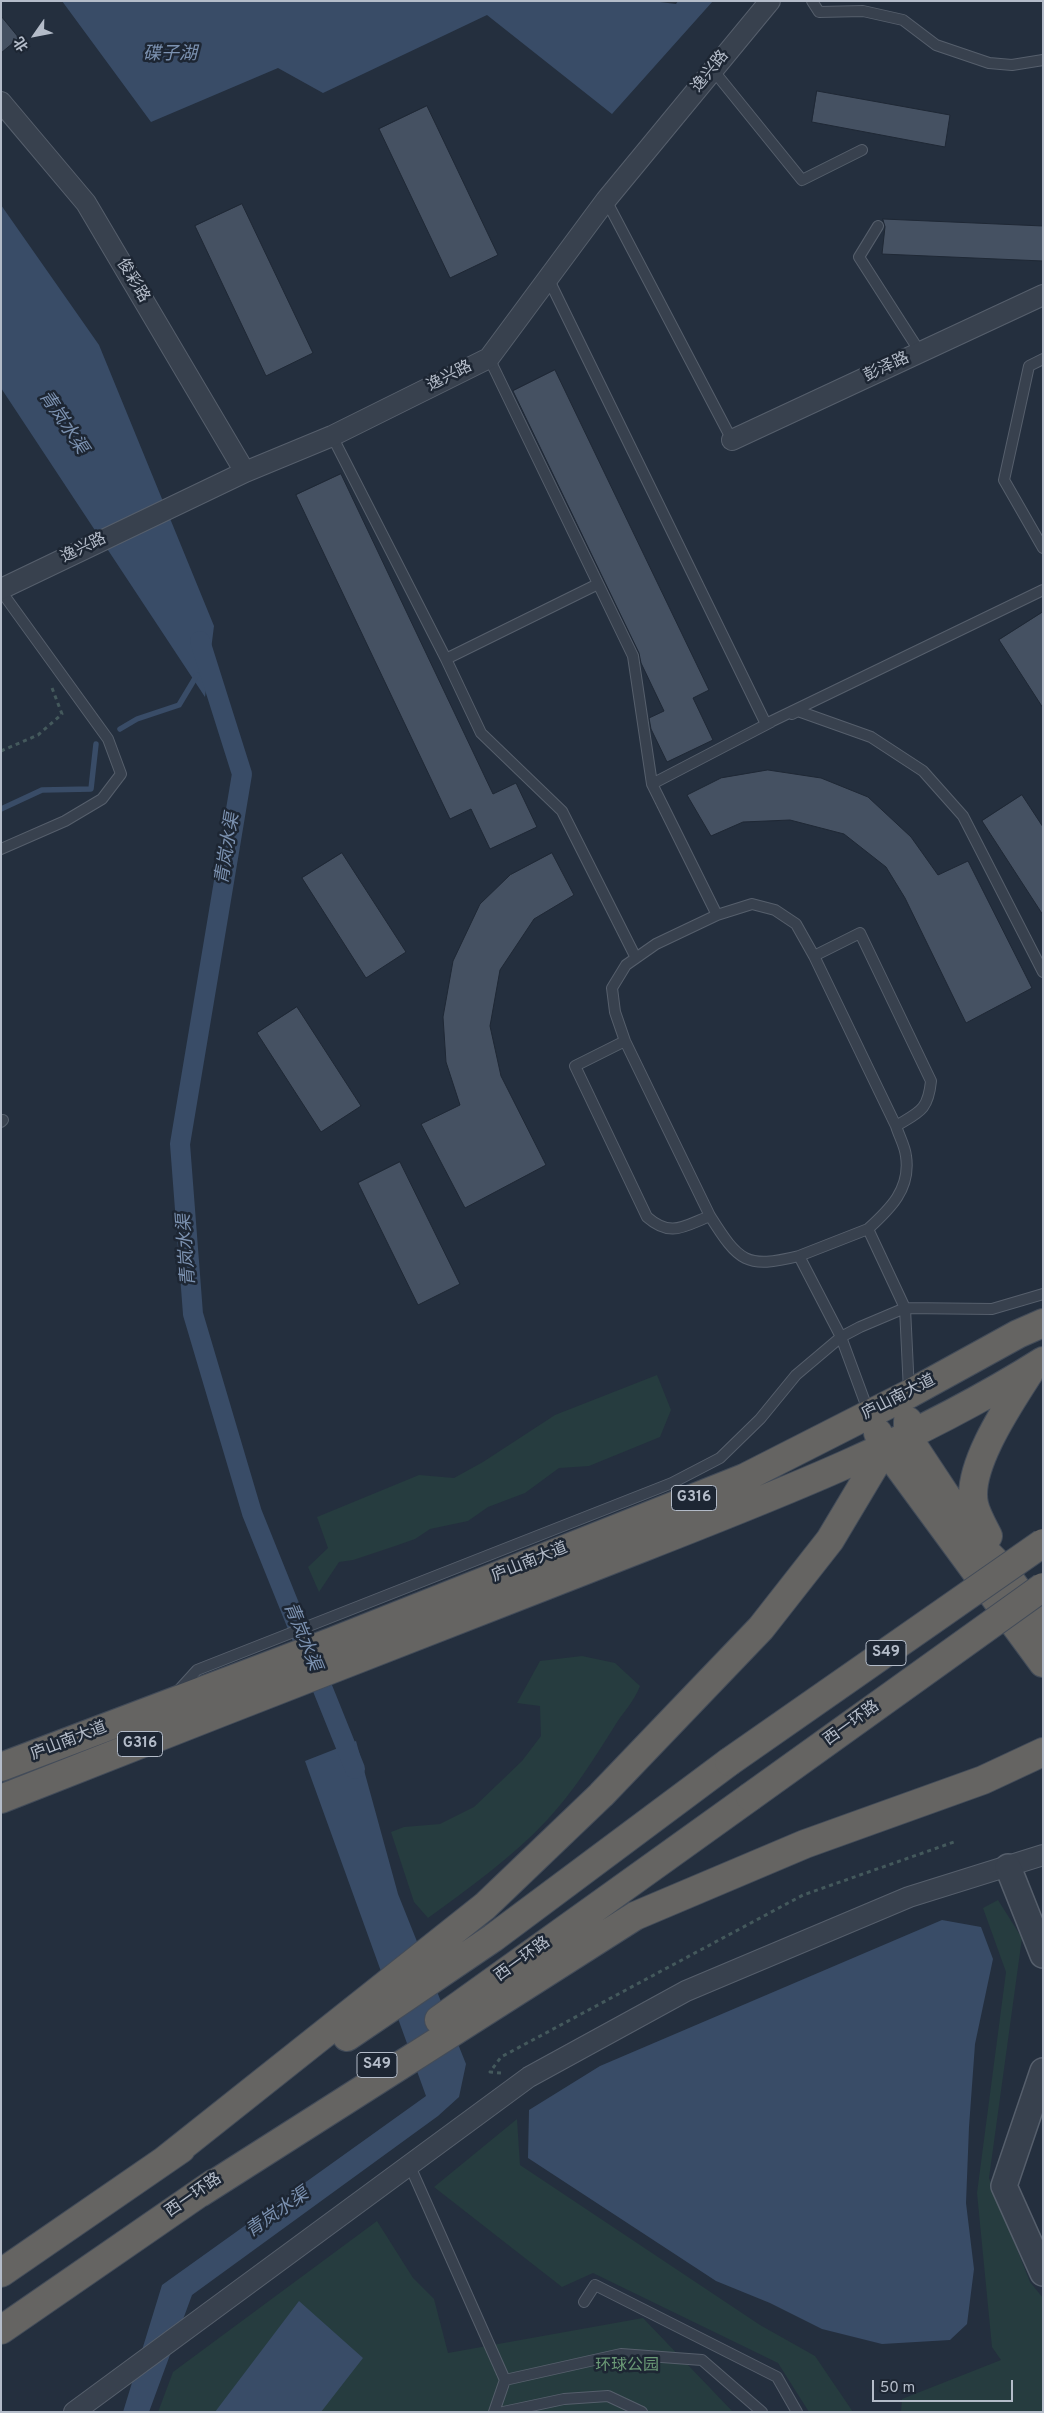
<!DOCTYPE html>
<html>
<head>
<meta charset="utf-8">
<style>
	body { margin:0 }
	#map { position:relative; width:1044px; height:2413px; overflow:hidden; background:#242f3e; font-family:Overpass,"Noto Sans SC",sans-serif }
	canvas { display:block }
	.frame { position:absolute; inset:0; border:2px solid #b4bcc9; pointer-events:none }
	.north { position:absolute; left:10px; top:10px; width:50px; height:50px; -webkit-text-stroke:4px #1d2633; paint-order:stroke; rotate:237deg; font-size:14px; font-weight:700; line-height:20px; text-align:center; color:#b4bcc9 }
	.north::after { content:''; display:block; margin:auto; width:18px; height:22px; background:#b4bcc9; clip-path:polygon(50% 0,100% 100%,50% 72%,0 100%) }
	.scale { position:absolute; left:872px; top:2380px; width:141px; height:22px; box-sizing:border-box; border:2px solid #b4bcc9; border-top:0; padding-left:6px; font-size:15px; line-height:18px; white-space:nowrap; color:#b4bcc9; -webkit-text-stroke:4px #1d2633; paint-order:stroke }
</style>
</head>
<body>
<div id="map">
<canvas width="1044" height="2413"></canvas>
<div class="frame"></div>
<div class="north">北</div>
<div class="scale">50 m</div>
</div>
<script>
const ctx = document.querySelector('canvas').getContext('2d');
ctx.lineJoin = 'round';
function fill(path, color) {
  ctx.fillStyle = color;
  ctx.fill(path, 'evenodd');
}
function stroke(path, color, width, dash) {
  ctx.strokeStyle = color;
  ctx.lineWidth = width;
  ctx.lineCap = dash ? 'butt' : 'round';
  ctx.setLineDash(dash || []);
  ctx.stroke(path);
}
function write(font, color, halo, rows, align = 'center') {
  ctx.font = font + ' Overpass,"Noto Sans SC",sans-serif';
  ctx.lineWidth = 5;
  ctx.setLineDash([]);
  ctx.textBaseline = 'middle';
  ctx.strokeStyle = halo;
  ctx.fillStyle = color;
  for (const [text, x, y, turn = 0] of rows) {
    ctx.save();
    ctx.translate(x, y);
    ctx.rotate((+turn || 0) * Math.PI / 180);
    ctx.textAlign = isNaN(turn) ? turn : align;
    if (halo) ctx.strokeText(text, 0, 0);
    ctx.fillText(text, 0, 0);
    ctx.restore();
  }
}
fill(new Path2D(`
	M657 1375 671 1410 660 1437 589 1466 559 1468 525 1493 488 1507 468 1521 430 1529 415 1539 398 1545 353 1560 339 1562 319 1592 308 1567 328 1548 317 1517 419 1475 454 1478 483 1462 555 1415Z
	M582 1656 615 1663 640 1686C634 1702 623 1712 614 1727 594 1759 573 1792 548 1819 513 1857 469 1888 428 1918L414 1902 391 1832 404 1827 440 1824 474 1807 522 1761 541 1736 540 1706 517 1703 540 1661Z
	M998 1900 1022 1938 989 2178 1030 2282 1043 2298V2412H901L902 2399 1001 2360 992 2347 977 2193 1006 1972 983 1908Z
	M517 2119 520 2165 760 2325 815 2356 853 2412H809L778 2363 593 2273 562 2287 434 2187Z
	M377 2221 413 2278 434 2299 448 2353 643 2318 733 2412H158L173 2372Z`), '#263c3f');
fill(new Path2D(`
	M62 1H652L676 4 678 1H713L612 114 487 15 323 93 278 68 151 122Z
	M1 205 99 345 214 626 205 697 1 388Z
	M356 1741 398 1894 466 2064 459 2097 438 2116 192 2295 149 2412H123L162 2285 426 2096 305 1761Z
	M942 1920 981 1927 993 1959 975 2044 969 2127 966 2203 974 2269 967 2324 950 2340 882 2344 822 2329 770 2303 716 2281 528 2158 529 2110 600 2066Z
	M299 2301 363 2358 321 2412H215Z`), '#394c67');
stroke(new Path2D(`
	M120 729 137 719 179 705 197 675
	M1 809 42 790 91 789 96 744`), '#394c67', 5.5);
stroke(new Path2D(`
	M200 641 242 774 180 1144 193 1314 252 1513 355 1769`), '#394c67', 20);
const building = new Path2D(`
	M1 16 19 38 1 53Z
	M817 91 950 115 945 147 812 122Z
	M427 106 498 255 450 278 379 129Z
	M242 204 313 353 266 376 195 226Z
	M883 219 1043 226V261L882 254 885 227Z
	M555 370 709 690 693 698 713 740 667 762 651 729 649 718 664 711 641 663 639 653 513 391Z
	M341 474 493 794 516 783 537 827 490 849 471 809 450 819 296 495Z
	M1043 612V708L999 640Z
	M768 770 821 778 868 797 911 837 938 875 968 861 1032 988 966 1023 905 898 886 867 844 834 790 820 743 822 711 836 687 795 721 778Z
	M1022 795 1043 827V915L982 821Z
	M342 853 406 952 366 978 302 878Z
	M552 853 574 895 534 919 500 970 490 1026 501 1076 546 1165 465 1208 421 1124 460 1105 446 1062 443 1017 453 961 480 904 510 875Z
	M297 1007 361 1106 321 1132 257 1033Z
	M400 1162 460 1284 418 1305 358 1183Z`);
fill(building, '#455162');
stroke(building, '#1f2835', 1);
const service = new Path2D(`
	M812 1 819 12 863 11 903 20 936 45 989 63 1012 65 1043 60
	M713 70 802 180 862 150
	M606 200 732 440
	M878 226 859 257 920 352
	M548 278 766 724 1043 590
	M489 358 633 656 652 784 717 915
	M1043 359 1029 366 1004 480 1043 548
	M332 436 446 659 481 733 562 811 636 958
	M1 591 108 739 121 774 102 799 65 821 1 849
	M446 659 598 584
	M792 714 798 711 871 737 923 771 963 816 1043 972
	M652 784 771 722
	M814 956 860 933 931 1081C928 1111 919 1112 896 1126
	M625 1041 575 1066 647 1217C671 1238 684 1226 710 1216
	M1 1122 3 1120
	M799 1256 868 1229
	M869 1413 841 1337 799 1256C746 1269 739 1262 710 1216L625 1041 615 1012 612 988 626 965 656 944 717 915 752 904 775 910 796 924 814 956 896 1126C899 1136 905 1146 906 1156 911 1189 890 1209 868 1229L905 1308 909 1391
	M177 1692 197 1670 672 1483 720 1458 760 1419 796 1375 841 1337 860 1327 905 1308 992 1309 1043 1294
	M409 2164 505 2380 621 2354 702 2360 762 2412
	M584 2302 595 2285 777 2377 797 2412
	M494 2412 505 2380
	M503 2412 564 2399 608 2396 642 2412`);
const minor = new Path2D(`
	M1 102 86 203 245 472
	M732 440 1043 295
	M1 589 245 472 332 436 489 358 606 200 770 1
	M74 2412 529 2077 686 1991 909 1897 1043 1855`);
const tertiary = new Path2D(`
	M1008 1867 1043 1955
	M1043 2071 1004 2186 1043 2273`);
const trunk = new Path2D(`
	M908 1421V1438L978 1544 1001 1567 1043 1626
	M878 1433 885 1448 1043 1663
	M988 1536C983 1526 976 1514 974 1504 966 1467 1010 1403 1029 1373
	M1 1767 331 1642 744 1478 909 1394 1018 1334 1043 1323
	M1 1799C193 1723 386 1648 578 1573 737 1510 897 1453 1043 1361
	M439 2020 750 1797
	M347 2037 493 1938 729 1762
	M165 2160 485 1906 601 1795 761 1628 830 1540 885 1448
	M200 2193 635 1916 805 1844 983 1780 1043 1752
	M1 2273 181 2149
	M1 2330 214 2183`);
stroke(service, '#565f6c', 12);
stroke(minor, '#565f6c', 22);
stroke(tertiary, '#565f6c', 28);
stroke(trunk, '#434c59', 30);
stroke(new Path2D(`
	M1 751 38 735 62 714 52 688
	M501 2073 490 2072 501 2057 803 1895 954 1842`), '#44595c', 3, [4, 4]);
stroke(service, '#38414e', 10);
stroke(minor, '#38414e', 20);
stroke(tertiary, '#38414e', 25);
stroke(trunk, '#656462', 28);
const trunkBridge = new Path2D(`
	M729 1762 1043 1543
	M750 1797 1043 1587`);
stroke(trunkBridge, '#434c59', 30, []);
stroke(trunkBridge, '#656462', 28);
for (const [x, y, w] of [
	[694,1498,45],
	[886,1653,40],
	[140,1744,45],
	[377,2065,40]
]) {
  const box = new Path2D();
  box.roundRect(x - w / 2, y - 12.5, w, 25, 4);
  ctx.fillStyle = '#1d2633';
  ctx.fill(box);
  stroke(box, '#b4bcc9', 1);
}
write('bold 15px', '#b4bcc9', null, [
	["G316",694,1498],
	["S49",886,1653],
	["G316",140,1744],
	["S49",377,2065]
]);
write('16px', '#b4bcc9', '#1d2633', [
	["逸兴路",711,72,-51],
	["俊彩路",132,281,59],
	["彭泽路",887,368,-25],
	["逸兴路",450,377,-27],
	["逸兴路",84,549,-26],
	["庐山南大道",899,1398,-27],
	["庐山南大道",530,1563,-22],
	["西一环路",852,1724,-36],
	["庐山南大道",69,1742,-21],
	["西一环路",523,1960,-36],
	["西一环路",194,2196,-35]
]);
write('16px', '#6b9a76', '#1d2633', [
	["环球公园",627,2367]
]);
write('italic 18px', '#7c92b1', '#1d2633', [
	["碟子湖",170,55],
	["青岚水渠",62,423,56],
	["青岚水渠",229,849,-81],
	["青岚水渠",188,1250,-94],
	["青岚水渠",301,1637,68],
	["青岚水渠",278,2214,-35]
]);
</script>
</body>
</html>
